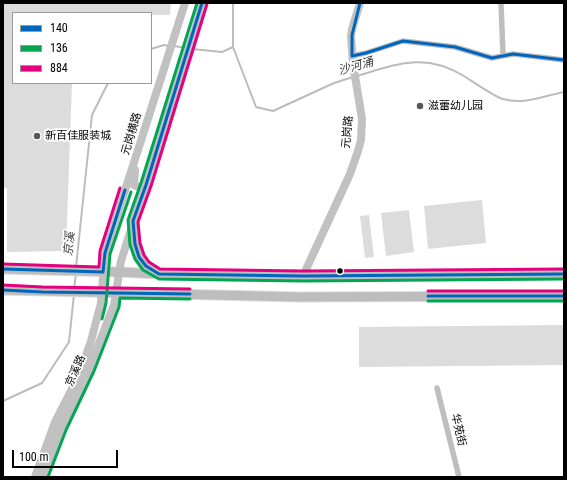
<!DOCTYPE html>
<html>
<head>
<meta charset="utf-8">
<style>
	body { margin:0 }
	#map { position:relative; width:567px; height:480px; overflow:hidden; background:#fff; font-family:"Roboto Condensed",sans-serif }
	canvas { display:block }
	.frame { position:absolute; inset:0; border:4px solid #000; pointer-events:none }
	.legend { position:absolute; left:12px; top:12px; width:140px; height:72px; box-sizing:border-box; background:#fff; border:1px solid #999; margin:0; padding:5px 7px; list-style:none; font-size:12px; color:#000 }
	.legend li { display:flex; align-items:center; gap:8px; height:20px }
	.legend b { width:20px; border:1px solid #999 }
	.scale { position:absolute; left:12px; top:450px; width:106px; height:18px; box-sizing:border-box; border:2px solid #000; border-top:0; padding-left:5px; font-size:12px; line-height:14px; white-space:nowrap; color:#000; -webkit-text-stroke:3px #fff; paint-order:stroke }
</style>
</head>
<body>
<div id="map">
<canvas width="567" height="480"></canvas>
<div class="frame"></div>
<ul class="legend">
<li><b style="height:5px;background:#0065bd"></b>140</li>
<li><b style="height:5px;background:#00a651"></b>136</li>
<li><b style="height:5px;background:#e5007d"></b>884</li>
</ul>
<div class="scale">100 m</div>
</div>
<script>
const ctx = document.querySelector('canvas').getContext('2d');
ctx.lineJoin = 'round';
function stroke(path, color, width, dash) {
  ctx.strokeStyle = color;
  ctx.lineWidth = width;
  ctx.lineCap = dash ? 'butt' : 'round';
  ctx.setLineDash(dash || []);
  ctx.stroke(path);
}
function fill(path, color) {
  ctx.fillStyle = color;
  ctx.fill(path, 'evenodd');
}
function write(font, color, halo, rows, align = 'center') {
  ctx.font = font + ' "Roboto Condensed","Noto Sans SC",sans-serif';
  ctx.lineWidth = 3.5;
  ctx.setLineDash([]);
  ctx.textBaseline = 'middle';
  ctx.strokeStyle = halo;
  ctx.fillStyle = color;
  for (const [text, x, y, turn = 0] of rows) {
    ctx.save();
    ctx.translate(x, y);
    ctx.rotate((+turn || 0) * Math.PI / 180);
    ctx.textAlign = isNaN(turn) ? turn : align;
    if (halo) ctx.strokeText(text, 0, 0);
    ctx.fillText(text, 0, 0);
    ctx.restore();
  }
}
stroke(new Path2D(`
	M233 3V47L256 107 273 111 334 83 353 77
	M174 46 187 48
	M151 49 164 45 169 46
	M192 49 222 52 233 47
	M357 76C397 64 425 52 464 76 472 81 495 97 503 99 524 105 544 96 564 92
	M76 267 92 115 108 83
	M74 289 76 274
	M3 401 42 383 69 342 74 294`), '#bcbcbc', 2);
fill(new Path2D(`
	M3 3H171L170 15H151V13H13V83H72L66 251 7 252V188H3Z
	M482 200 486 243 428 249 424 206Z
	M409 210 414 252 386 256 381 213Z
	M369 215 374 257 365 258 360 216Z
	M564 325V365L359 367V327Z`), '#dcdcdc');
const primary = new Path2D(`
	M133 221C136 248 132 258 158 273
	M3 269 119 272 159 274 303 276 564 274
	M3 290 299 297 564 296`);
stroke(primary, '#dbdbdb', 11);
stroke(new Path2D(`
	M501 3 503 55
	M352 56 366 53 403 41 455 47 492 58 513 54 564 60
	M437 388 459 477`), '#bebebe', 5.5);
stroke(new Path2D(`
	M135 170 134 185C138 188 142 186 146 185
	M303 276 350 174 358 151 361 140 362 119 353 64 351 36 352 29 360 3
	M35 477 55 422 79 375 91 341 101 303 105 253 185 3
	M43 477 61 428 89 369 114 305 121 261 196 26 202 3`), '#c1c1c1', 8);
stroke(primary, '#bdbdbd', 9);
stroke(new Path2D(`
	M202 3 146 185 133 221 135 244 139 257 146 266 159 274 303 276 564 274
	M352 56 366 53 403 41 455 47 492 58 513 54 564 60
	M352 56V35L360 3
	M3 269 103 272 105 253 125 190
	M3 290 42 292 190 294
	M428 296H564`), '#0065bd', 3);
stroke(new Path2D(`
	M197 3 141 183 128 220 130 245 135 259 143 270 159 279 303 281 564 279
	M428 301H564
	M102 319 106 303 110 254 131 192
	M48 477 66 430 94 371 119 307 120 298 190 299`), '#00a651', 3);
stroke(new Path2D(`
	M207 4 151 186 138 222 140 243 144 255 149 262 160 269 303 271 564 269
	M3 264 99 267 100 251 120 188
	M3 285 42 287 190 289
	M428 291H564`), '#e5007d', 3);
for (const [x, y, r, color] of [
	[420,106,4,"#595959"],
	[37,136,4,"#595959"],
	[340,271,3.5,"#000"]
]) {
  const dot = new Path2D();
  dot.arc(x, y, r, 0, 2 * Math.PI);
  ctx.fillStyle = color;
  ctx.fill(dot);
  stroke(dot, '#fff', 1.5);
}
write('11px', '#000', '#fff', [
	["滋蕾幼儿园",428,106],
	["新百佳服装城",45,136]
], 'left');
write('11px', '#000', '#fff', [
	["元岗路",348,132,-85],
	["元岗横路",132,134,-73],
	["京溪路",76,371,-66],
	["华苑街",458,430,77]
]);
write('italic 12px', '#404040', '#fff', [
	["沙河涌",356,67,-16],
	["京溪",70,244,-84]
]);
</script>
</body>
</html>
